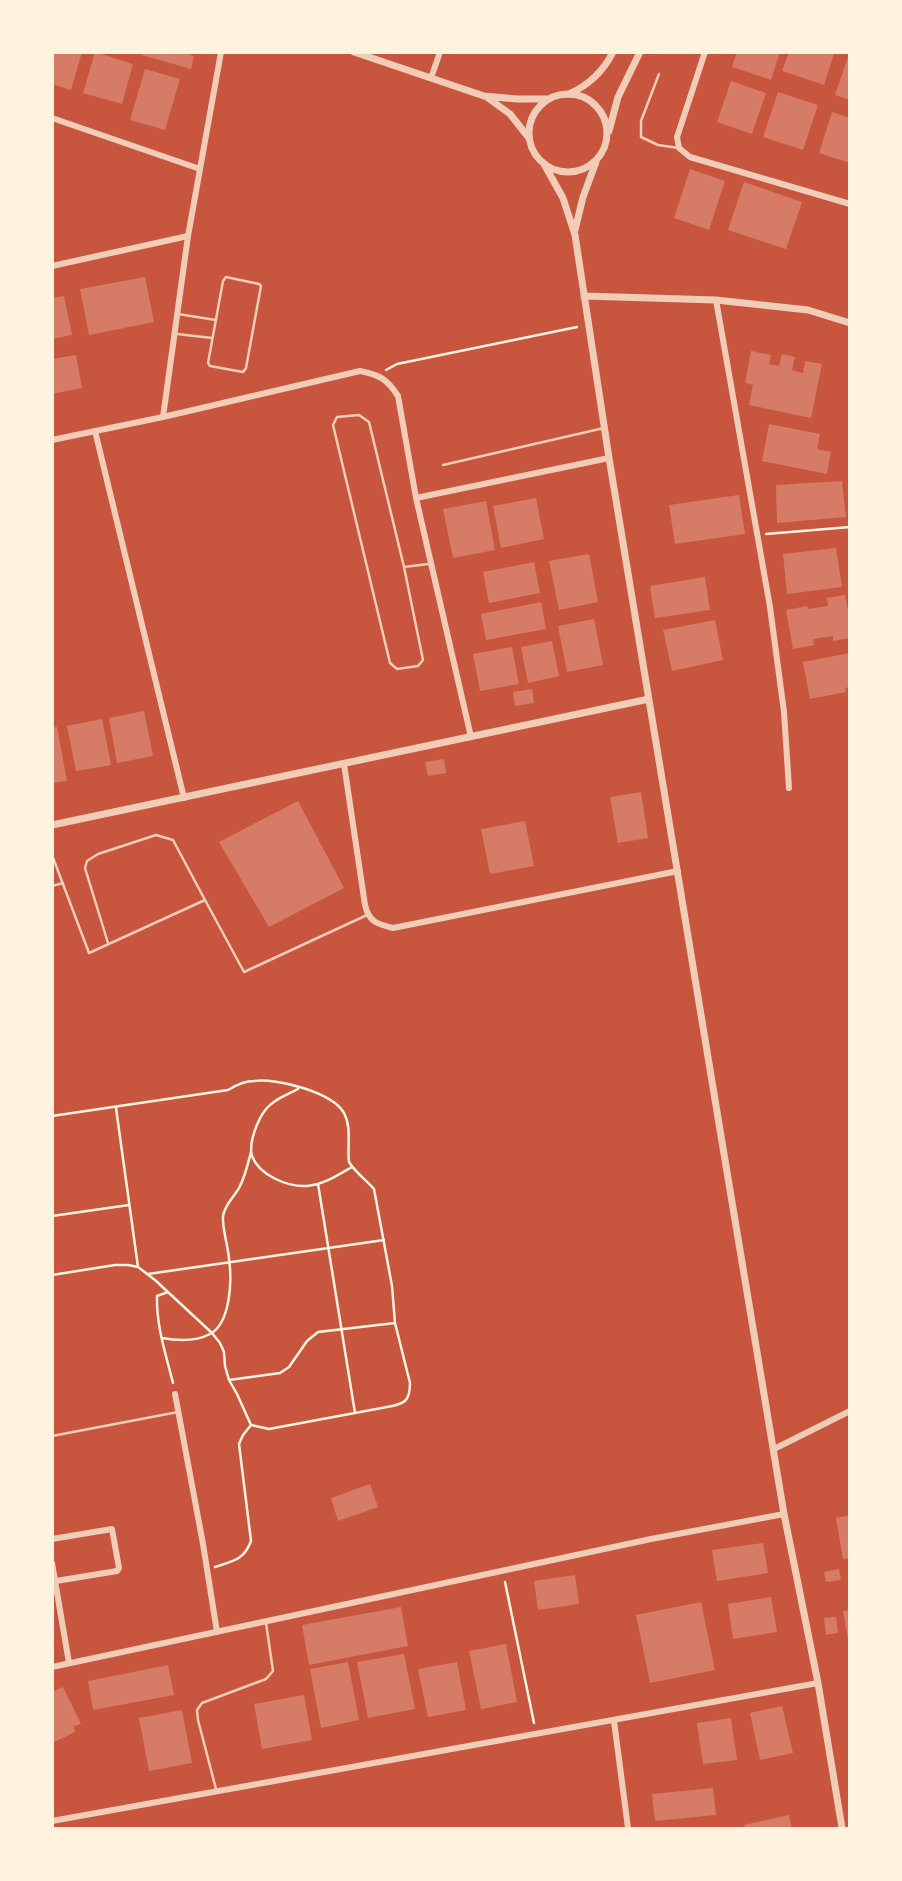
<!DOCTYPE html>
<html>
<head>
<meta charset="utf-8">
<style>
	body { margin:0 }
	#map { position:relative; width:902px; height:1881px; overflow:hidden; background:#c8553d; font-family:"Space Grotesk",sans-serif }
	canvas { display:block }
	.frame { position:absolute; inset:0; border:54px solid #fff3e0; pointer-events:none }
</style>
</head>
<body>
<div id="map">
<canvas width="902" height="1881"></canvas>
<div class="frame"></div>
</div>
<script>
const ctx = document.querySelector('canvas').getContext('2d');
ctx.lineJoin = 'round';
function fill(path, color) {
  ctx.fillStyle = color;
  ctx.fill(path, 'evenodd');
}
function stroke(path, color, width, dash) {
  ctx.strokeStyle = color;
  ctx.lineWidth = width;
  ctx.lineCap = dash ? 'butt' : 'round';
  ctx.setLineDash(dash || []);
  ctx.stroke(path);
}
fill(new Path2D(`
	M52 52H82L71 90 52 84Z
	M95 52 133 64 122 104 83 93Z
	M143 52H183L194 56 191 69 142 55Z
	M737 52H780L771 80 732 67Z
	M789 52 834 54 824 85 782 71Z
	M849 54H850V100L835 95Z
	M145 69 180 79 165 130 130 120Z
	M731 81 766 93 752 134 717 122Z
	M778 92 818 105 803 150 763 137Z
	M832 112 850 118V163L819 153Z
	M690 169 725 181 709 230 674 218Z
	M744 182 802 202 786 249 728 230Z
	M145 277 154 322 89 335 80 289Z
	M64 296 72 335 52 339V298Z
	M751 351 771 355 769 364 779 366 782 354 795 357 792 370 803 373 805 361 822 364 811 418 749 405 753 385 745 383Z
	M76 355 82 388 52 394V359Z
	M769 424 820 434 817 449 831 452 827 474 762 461Z
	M842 481 846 517 777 523 776 485Z
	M739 495 745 534 675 544 669 505Z
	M536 498 544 539 501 548 493 506Z
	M486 501 495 550 453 558 443 509Z
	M836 548 842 587 787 594 783 554Z
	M589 554 598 602 559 610 549 561Z
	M534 562 540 593 489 603 483 572Z
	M705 577 710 610 655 618 650 586Z
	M845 595 850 621V638L833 641V636L813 639 814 645 793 649 786 610 807 606 808 609 828 606 827 598Z
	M541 602 546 629 486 640 481 614Z
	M594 619 603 665 567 672 558 626Z
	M715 620 723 660 672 671 663 630Z
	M552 641 559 676 528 683 521 647Z
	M512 647 519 684 480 691 473 654Z
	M850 653V687L845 688 846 692 810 699 803 662Z
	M532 689 534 703 515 706 513 692Z
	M144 711 153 756 117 763 109 718Z
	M102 719 111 765 76 771 67 726Z
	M57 727 67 781 52 783V728Z
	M444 759 446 773 428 776 425 762Z
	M641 792 648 838 618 843 610 797Z
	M298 801 344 888 269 927 219 842Z
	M525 821 534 866 490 874 481 829Z
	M370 1484 378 1507 338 1521 331 1498Z
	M850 1515V1558L843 1559 836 1518Z
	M763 1543 768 1573 717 1581 712 1550Z
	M839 1569 841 1580 826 1582 824 1572Z
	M575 1575 579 1604 538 1610 534 1581Z
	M771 1597 777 1632 733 1639 728 1604Z
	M701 1602 715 1670 650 1683 636 1615Z
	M401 1607 408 1646 309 1665 302 1625Z
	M850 1610V1640H848L843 1611Z
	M836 1617 838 1633 826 1635 824 1618Z
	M506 1644 517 1702 481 1709 469 1651Z
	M404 1654 415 1709 368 1718 357 1662Z
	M348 1662 359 1720 321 1728 310 1669Z
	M457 1662 466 1710 428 1717 418 1669Z
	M168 1665 174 1695 93 1710 88 1681Z
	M63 1687 81 1724 74 1726 75 1732 52 1743V1692Z
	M304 1695 312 1740 262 1749 254 1704Z
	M782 1706 793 1753 760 1760 750 1713Z
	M182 1710 192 1763 149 1771 139 1718Z
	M731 1718 737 1760 703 1764 697 1723Z
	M713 1788 716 1815 655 1821 652 1794Z
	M789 1815 792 1828H745L744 1825Z`), '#d67c66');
stroke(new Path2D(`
	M386 370 397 364 577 327
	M766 534 850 527
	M298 1089C287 1095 274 1099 266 1109 258 1119 248 1143 252 1156 259 1175 287 1187 307 1186 323 1185 338 1175 352 1167
	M116 1108 138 1267
	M52 1116 228 1090C236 1085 244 1081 254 1081 277 1078 332 1092 344 1113 352 1128 347 1146 349 1162 355 1172 366 1180 374 1189L392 1286 395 1323 410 1383C410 1402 404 1404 387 1407L269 1429 251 1425 237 1394 229 1380 225 1366 224 1352 220 1343 212 1333 155 1280 138 1267 128 1265H115L52 1275
	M318 1184 355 1413
	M52 1216 129 1205
	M148 1274 384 1240
	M168 1292 157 1296C156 1325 166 1355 173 1383
	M162 1338C178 1341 195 1342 210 1334 231 1323 232 1279 229 1259 228 1245 222 1229 223 1216 225 1204 234 1197 239 1188 245 1177 248 1164 251 1152
	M229 1380 280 1373 289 1367 307 1341 318 1332 395 1323
	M215 1567C233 1561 244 1560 251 1541L239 1444 243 1435 251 1425
	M505 1582 534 1723`), '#fff3e0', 2.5);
stroke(new Path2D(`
	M659 74 641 121V137L658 145 679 148
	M226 277 259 284 261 286 246 368 243 372 210 366 208 363 223 281Z
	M178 314 216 320
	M177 334 212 338
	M359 415 369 422 404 567 423 660 418 666 397 669 390 663 333 425 337 417Z
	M443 465 604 428
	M404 567 428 564
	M52 855 89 953 205 900 244 972 367 915
	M52 886 63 883
	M108 943 85 868 87 861 98 854 156 835 173 840 205 900
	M52 1436 178 1412
	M216 1789 198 1720 197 1710 202 1703 266 1679 273 1671 266 1623`), '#f1ccb7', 2.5);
stroke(new Path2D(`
	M705 52 677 137 679 148 690 157 850 204
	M431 78 440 52
	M52 118 200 169
	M52 266 188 236
	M716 300 770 607 784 712 789 788
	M163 417 188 236 221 52
	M95 431 184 798
	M52 440 163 417 360 371C380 375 387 379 398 396L416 498 471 737
	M416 498 609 458
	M344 764 365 905C369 922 377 924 393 928L678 871
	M175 1394 203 1544 217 1632
	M774 1449 850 1411
	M52 1539 112 1529 119 1568 117 1571 56 1581
	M52 1563 69 1663
	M52 1667 651 1539 784 1514
	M614 1721 628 1828
	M52 1821 818 1683`), '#f1ccb7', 6);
stroke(new Path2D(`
	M354 52 484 96 517 99H549
	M529 133a39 39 0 1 1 78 0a39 39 0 1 1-78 0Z
	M569 94C589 85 603 72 613 52
	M488 98 510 114 529 138
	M609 131 618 97 640 52
	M544 164 563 198 575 235 609 458 724 1154 784 1514 818 1683 842 1828
	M575 230 583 197 596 162
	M584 296 716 300 808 310 850 323
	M52 825 649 699`), '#f1ccb7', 7);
</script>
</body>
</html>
